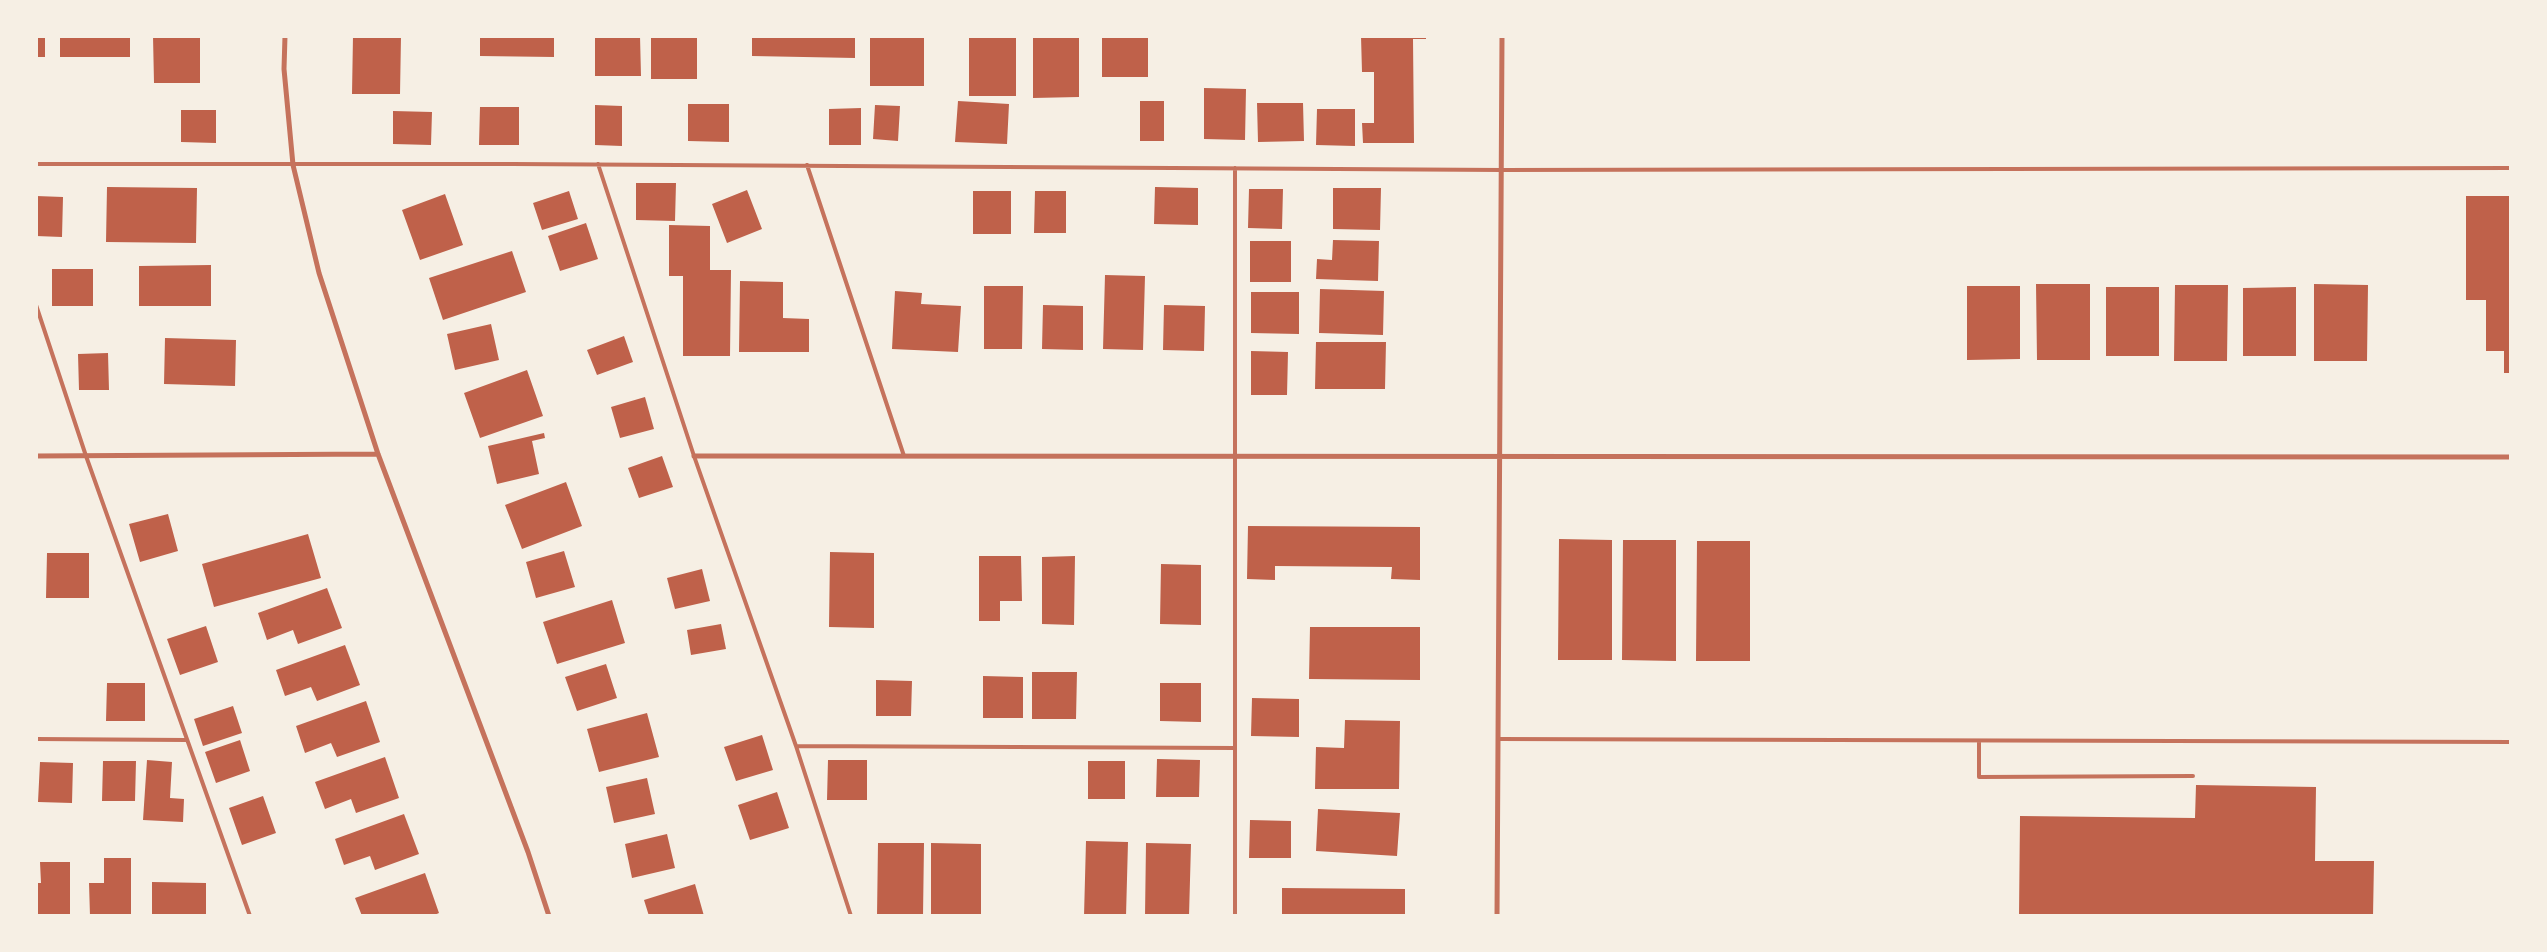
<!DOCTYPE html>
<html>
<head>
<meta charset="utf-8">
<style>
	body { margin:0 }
	#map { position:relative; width:2547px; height:952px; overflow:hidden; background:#f6efe4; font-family:Helvetica,sans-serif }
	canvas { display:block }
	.frame { position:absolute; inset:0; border:38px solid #f6efe4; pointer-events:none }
</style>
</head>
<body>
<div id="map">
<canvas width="2547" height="952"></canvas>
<div class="frame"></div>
</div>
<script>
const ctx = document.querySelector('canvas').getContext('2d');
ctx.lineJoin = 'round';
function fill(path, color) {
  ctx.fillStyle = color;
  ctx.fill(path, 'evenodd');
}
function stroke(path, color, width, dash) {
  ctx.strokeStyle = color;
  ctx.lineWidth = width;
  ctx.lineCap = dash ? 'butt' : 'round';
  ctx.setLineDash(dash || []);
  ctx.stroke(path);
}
fill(new Path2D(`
	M36 36H45V57H36Z
	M60 36H130V57H60Z
	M153 36H200V83H154Z
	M353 36H401L400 94H352Z
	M480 36H554V57L480 56Z
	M595 36H640L641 76H595Z
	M651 36H697V79H651Z
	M752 36H855V58L752 56Z
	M870 36H924V86H870Z
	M969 36H1016V96H969Z
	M1033 36H1079V97L1033 98Z
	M1102 36H1148V77H1102Z
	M1361 36H1426V39H1413L1414 143H1363L1362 123H1374V72H1362Z
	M1204 88 1246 89 1245 140 1204 139Z
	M958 101 1009 104 1007 144 955 142Z
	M1140 101H1164V141H1140Z
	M1257 103H1303L1304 141 1258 142Z
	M688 104H729V142L688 141Z
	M595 105 622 106V146L595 145Z
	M875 105 900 106 898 141 873 139Z
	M480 107H519V145H479Z
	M861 108V145H829V109Z
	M1317 109H1355V146L1316 145Z
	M181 110H216V143L181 142Z
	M393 111 432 112 431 145 393 144Z
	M636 183H676L675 221 636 220Z
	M107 187 197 188 196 243 106 242Z
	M1155 187 1198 188V225L1154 224Z
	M1333 188H1381L1380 230 1333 229Z
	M1249 189H1283L1282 229 1248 228Z
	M747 190 762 229 727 243 712 204Z
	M569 191 578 219 542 230 533 203Z
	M973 191H1011V234H973Z
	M1035 191H1066V233H1034Z
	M445 194 463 245 420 260 402 210Z
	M36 196 63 197 62 237 36 236Z
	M2466 196H2511V373H2504V351H2486V300H2466Z
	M586 223 598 259 560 271 548 236Z
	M669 225 710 226V270H731L730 356H683V276H669Z
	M1333 240 1379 241 1378 281 1316 279 1317 259 1332 260Z
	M1250 241H1291V282H1250Z
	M512 251 526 292 443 320 429 278Z
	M211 265V306H139V266Z
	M52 269H93V306H52Z
	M1105 275 1145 276 1143 350 1103 349Z
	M740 281 783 282V318L809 319V352H739Z
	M2036 284H2090V360H2037Z
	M2314 284 2368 285 2367 361H2314Z
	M2175 285H2228L2227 361H2174Z
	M984 286H1023L1022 349H984Z
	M1967 286H2020V359L1967 360Z
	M2106 287H2159V356H2106Z
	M2296 287V356H2243V288Z
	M1320 289 1384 291 1383 335 1319 333Z
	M895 291 922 293 921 304 961 306 958 352 892 349Z
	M1251 292H1299V334L1251 333Z
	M1043 305 1083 306V350L1042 349Z
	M1164 305 1205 306 1204 351 1163 350Z
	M491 324 499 360 455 370 447 334Z
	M624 336 633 362 597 375 587 350Z
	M165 338 236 340 235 386 164 384Z
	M1316 342H1386L1385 389H1315Z
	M1251 351 1288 352 1287 395H1251Z
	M108 353 109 390H79L78 354Z
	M527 370 543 416 480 438 464 393Z
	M645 397 654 429 620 438 611 407Z
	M544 433 545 438 532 441 539 474 497 484 488 446Z
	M662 456 673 487 639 498 628 468Z
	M566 482 582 526 522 549 505 505Z
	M168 514 178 551 140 562 129 524Z
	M1248 526 1420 527V580L1391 579 1392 567 1275 566V580L1247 579Z
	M308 534 321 578 214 607 202 564Z
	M1559 539 1612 540V660H1558Z
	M1623 540H1676V661L1622 660Z
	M1697 541H1750V661H1696Z
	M564 551 575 587 536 598 526 562Z
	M830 552 874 553V628L829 627Z
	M47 553H89V598H46Z
	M979 556H1021L1022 601H1000V621H979Z
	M1075 556 1074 625 1042 624V557Z
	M1161 564 1201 565V625L1160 624Z
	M702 569 710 601 675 609 667 578Z
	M327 588 342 628 298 644 293 630 267 640 258 613Z
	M612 600 625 643 557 664 543 622Z
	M721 624 726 649 691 655 687 630Z
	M206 626 218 662 180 675 167 639Z
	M1310 627H1420V680L1309 679Z
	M345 645 360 685 317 701 311 687 285 696 276 670Z
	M606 664 617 698 577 711 565 677Z
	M1032 672H1077L1076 719H1032Z
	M983 676 1023 677V718H983Z
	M876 680 912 681 911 716H876Z
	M107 683H145V721H106Z
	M1160 683H1201V722L1160 721Z
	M1252 698 1299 699V737L1251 736Z
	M366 701 380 742 337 757 331 743 305 753 296 726Z
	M233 706 242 733 203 746 194 719Z
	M647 713 659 757 599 772 587 729Z
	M1345 720 1400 721 1399 789H1315L1316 747 1344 748Z
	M762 735 773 770 736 781 724 747Z
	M240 740 250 771 216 783 205 752Z
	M385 757 399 798 356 813 351 799 325 809 315 782Z
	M1157 759 1200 760 1199 797H1156Z
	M147 760 172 762 170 798 184 799 183 822 143 820Z
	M828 760H867V800H827Z
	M103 761H136L135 801H102Z
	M1088 761H1125V799H1088Z
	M40 762 73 763 72 803 38 802Z
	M647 778 655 814 614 823 606 787Z
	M2196 785 2316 787 2315 861H2374L2373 916H2019L2020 816 2195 818Z
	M777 792 789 828 750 840 738 805Z
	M263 796 276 833 242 845 229 808Z
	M1318 809 1400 813 1397 856 1316 851Z
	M404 814 419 854 375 870 370 856 344 865 335 839Z
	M1250 820 1291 821V858H1249Z
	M667 834 675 868 632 878 625 844Z
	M1086 841 1128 842 1126 916H1084Z
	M878 843H924L923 916H877Z
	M931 843 981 844V916H931Z
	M1146 843 1191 844 1189 916H1145Z
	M104 858H131V916H90L89 883H104Z
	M40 862H70V916H36V883H41Z
	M425 873 439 913 432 916H362L355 898Z
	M152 882 206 883V916H152Z
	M695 884 704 916H649L644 900Z
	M1282 888 1405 889V916H1282Z`), '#bf614a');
stroke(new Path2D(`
	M36 164H512L1502 170 2511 168
	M598 164 694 456 796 746 851 916
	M807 165 904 456
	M36 305 86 456 250 916
	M36 739 186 740
	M1499 739 2511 742
	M1979 741V777L2193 776
	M796 746 1235 748
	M1235 916V168`), '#c5725c', 4);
stroke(new Path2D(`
	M285 36 284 69 293 165 319 273 378 454 528 852 549 916
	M36 456 378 454
	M694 456 2511 457
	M1497 916 1502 36`), '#c5725c', 5);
</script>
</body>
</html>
